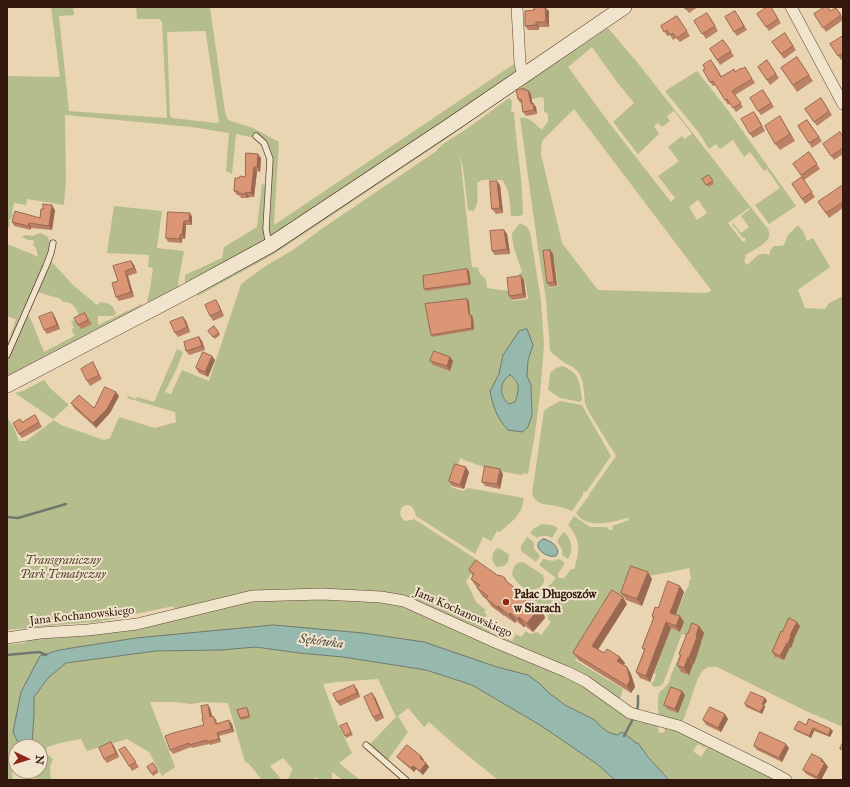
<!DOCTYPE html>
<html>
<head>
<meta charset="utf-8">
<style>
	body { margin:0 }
	#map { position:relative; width:850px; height:787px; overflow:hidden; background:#e9d5b2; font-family:"IM FELL Great Primer",serif }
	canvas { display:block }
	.frame { position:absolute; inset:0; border:8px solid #34180d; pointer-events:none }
	.north { position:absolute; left:8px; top:739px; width:40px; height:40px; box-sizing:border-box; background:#f1e4cd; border:1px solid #a59280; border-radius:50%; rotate:94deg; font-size:11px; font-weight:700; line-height:16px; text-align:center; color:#34180d }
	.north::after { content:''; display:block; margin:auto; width:14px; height:18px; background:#8f2418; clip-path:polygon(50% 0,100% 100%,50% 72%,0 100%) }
</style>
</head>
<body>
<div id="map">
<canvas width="850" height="787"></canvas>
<div class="frame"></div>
<div class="north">N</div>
</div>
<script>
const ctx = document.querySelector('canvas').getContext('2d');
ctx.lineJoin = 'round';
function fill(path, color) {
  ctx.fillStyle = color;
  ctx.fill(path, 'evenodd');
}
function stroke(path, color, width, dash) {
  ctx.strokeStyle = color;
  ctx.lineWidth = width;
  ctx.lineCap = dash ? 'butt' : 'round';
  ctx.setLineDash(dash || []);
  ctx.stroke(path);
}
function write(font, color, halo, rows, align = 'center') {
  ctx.font = font + ' "IM FELL Great Primer",serif';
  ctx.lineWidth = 4;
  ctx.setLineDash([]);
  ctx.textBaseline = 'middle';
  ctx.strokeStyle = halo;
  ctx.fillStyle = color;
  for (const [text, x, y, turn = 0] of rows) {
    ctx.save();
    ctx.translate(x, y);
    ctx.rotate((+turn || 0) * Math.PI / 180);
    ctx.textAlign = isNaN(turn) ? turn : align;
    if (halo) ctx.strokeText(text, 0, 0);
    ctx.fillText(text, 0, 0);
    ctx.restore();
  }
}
fill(new Path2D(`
	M51 7H73L74 15 59 16 69 111 167 118 162 22 159 19H137L136 7H210L225 112 228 120 253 128 279 142 274 225 514 64V42L519 71 272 239 269 235 272 178V157L270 149 264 140 236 134 232 174 226 171 229 133 191 127 65 115 66 179 64 205 27 199 26 205 14 203 12 213 13 216 9 221 10 226 7 229V76L60 77ZM205 31 206 34 219 122 216 123 172 118 170 116 167 32Z
	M608 28 637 62 768 229C769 232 770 235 768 239 764 245 752 251 745 255L746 257 744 261 747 265C756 258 758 251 769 255L771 249 774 246H781L784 245 788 235 798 225 803 231 807 241 813 238 830 267 798 290 805 308 825 309 829 303 843 296V727L806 711 717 667C713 667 709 666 705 669 697 673 691 702 686 712 685 716 684 720 680 722L659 717C658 713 657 695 660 692 662 689 663 690 665 687 669 684 670 680 671 675L688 636 682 634 663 684 660 686 654 687 651 683 654 681 656 674 654 673 671 628 681 632 684 622 675 618 685 592 689 585V581L691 579C689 575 691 572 689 568L671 572 648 576 625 598 617 595 575 660 623 689 619 703 601 689 404 603 549 667 657 725 659 733H663L665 730 664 727H675L707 745 704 748 698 744 693 751 701 757 708 746 782 780H669L648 757 638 743H635L634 741 622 732 617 735 608 732 599 725 595 720 565 705 549 693 528 675 497 667 187 634 136 638 59 650 13 732 19 744 18 747H16V757L12 774 13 780H7V645L24 643 37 636 176 616 174 606 97 622 68 624 7 630V420L8 419 13 426 19 441H26L54 420 61 425 104 440 110 438 119 417 155 428 176 422 175 412 127 398 128 396 136 399 137 397 154 402 177 349 183 352 177 368 165 392 171 394 182 370 209 381 241 284 264 267 293 250 320 230 435 152 443 144 468 128 509 98 512 101 511 113 514 111C516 146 523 180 523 215L519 216H511C510 204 510 189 502 180H482L477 183C477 192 480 204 473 211L468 210 463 168 460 155 472 267 478 268 480 274C486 278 487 281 487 288L501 290 510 291 512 301 528 299 525 280H519L518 275 522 272C518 259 512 247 512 233L520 223 527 227 530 232 541 300 544 345 540 394 535 433 528 474 523 473 522 475C501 472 480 467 460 458L451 487 463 491 468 488 524 498C523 503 522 509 519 513 515 520 506 526 500 532L497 531 491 541 483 537 475 554 416 516C415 513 414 509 412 507 405 500 394 512 405 521L411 520 414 519 473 557 480 563 466 581 476 602 486 610 484 612 487 615 480 623 492 633 512 641 516 634 521 637 526 631 530 634 537 632 541 635 551 622 548 619V615L547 607 554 602 556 597C552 602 549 606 542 607L530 597C541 594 549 587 556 578L539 565 543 559 553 561 559 559 565 563 558 574V577L560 578H564L571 569H574L575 567C575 563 576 562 577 558 581 545 576 534 568 525L574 516 590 527H607L609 530H613L612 526 629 520 628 518C612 522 587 530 576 513L587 498 589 496 590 493 616 456 590 414 585 404 583 383 579 373 574 368 562 361 553 354 550 350 546 300 538 248 520 118C529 116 535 124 542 130L545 125 548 122V115L547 113 544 112V101L543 97 532 99 531 94H528L519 91 522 86ZM592 47 617 82 634 103 613 122 638 154 659 134 654 126 658 123 662 127 670 121 667 116 674 111 692 134 684 139 682 136 668 147 679 161 658 176 675 198 671 202 610 124 568 67ZM574 109 711 290V291L706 293 598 290 562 243 541 154 542 141ZM698 200 707 213 697 220 689 207ZM749 208 750 209 741 216 749 227 741 233 733 223 732 224 743 238 744 237 746 240 743 242 728 223ZM553 254 558 286 550 288 545 255ZM533 345 528 360 527 376 531 385 532 416 528 427 490 391 499 374 503 355Z
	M697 71 727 109 796 206 769 224 755 205 780 188 767 169 764 171 750 152 744 157 733 140 720 149 716 144 709 149 699 133 665 91Z
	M508 95 446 139 274 254 198 296 197 295 198 290Z
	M262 184 267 186 264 240 187 286 185 281V275L222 258 224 247 257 227Z
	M114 206 162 211 157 248 184 251 178 284 181 290 150 305 147 301 150 289 153 268 148 267 149 255 107 253Z
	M41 233 48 237 50 243H51L48 256 7 352V345L16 319 7 316V244L32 254 38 257 36 248 32 244H34V241L32 240H28L22 237V236L27 235 33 236 37 234Z
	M51 261 73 285 97 305 100 302C110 303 113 305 116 314L113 316H98V325L142 304V307L7 379V362L26 315 30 317 44 352 76 335 73 334 72 329 74 328 71 321 79 319C78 309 74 302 63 302L61 299 37 292Z
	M563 366C580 374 579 380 582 398V400L580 402 560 398 548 390 550 373 556 368Z
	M510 375C522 384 519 390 515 402L509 404C499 397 499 381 510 375Z
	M44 380 50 388 69 405 53 419 15 393 23 391Z
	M560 401 582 405 611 456 587 491 583 492V495L572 511C567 509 562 507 556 506 544 503 539 507 532 494L544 411 549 407Z
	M542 524 552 525 558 528 552 538C547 535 542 535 537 538L530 533 533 529Z
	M564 532C572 540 574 550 568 559L562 555V549L557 541 561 535Z
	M527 537 534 542V549L540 556 536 562 521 551V546Z
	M498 548 504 551 509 555 508 562 504 566 497 567C491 562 490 552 498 548Z
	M521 562 525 563 543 575C548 586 535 592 526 589 522 587 519 584 516 581 513 577 511 575 513 570 514 565 517 563 521 562Z
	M256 647 299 653 343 657 426 670 472 685 540 725 597 764 615 780H498L456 746 429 722 424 727 408 708 398 716 408 732 387 761 378 753 376 758 365 749 396 717 378 679 337 682 323 684 337 722 352 753 339 763 360 780H343L332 772V778L328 780H318L316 777 313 780H287C290 777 290 773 293 769L283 758 270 766 282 780H262L248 763 245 762 228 703 203 702 192 704 174 702H150L175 767 162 776 149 752 127 739 87 751 81 739 60 743 47 747V754L53 759 50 767 51 780H37L33 774 34 771H40V747H33L32 745 34 714V697L48 678 66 663 156 651 220 650Z`), '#b6bd8d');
const water = new Path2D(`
	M527 329 533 345 528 360 527 376 531 385 532 416 528 427 522 432 508 430C497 418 493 407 490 391L499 374 503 355 519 331ZM510 375C521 383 519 390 515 402L509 404C499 397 499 381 510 375Z
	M544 539C551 541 557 545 558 552L556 556C544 559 529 543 544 539Z
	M274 625 363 633 424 642 497 667 528 675 539 683 549 693 565 705 595 720 599 725 608 732 617 735 622 732 634 741 635 743H638L648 757 669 780H615L597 764 540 725 472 685 426 670 343 657 299 653 256 647 220 650 156 651 66 663 48 678 34 697V714L32 745 33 747H20L13 732 21 692 40 656 59 650 136 638Z`);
fill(water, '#97b9ad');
stroke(water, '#6f796d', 1);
stroke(new Path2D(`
	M7 517 18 518 66 504
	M7 655 39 652 46 655
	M637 711 638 704V696
	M624 736 633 719`), '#6f796d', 2.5);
const service = new Path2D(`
	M256 136 264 143 270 159 266 229 269 245
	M7 355 46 266 51 253 53 243
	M366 745 406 780`);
const minor = new Path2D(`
	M517 7 520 63 523 76
	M791 7 843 104
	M7 638 40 633 88 630 137 624 252 596 322 594 381 597 404 601 495 642 567 672 585 681 630 713 679 726 770 771 786 780`);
const secondary = new Path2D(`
	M7 385 183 293 269 246 454 123 624 7`);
stroke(service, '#614736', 7);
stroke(minor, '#614736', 12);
stroke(secondary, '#34180d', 16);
stroke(service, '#f1e4cd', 5.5);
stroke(minor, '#f1e4cd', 11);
stroke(secondary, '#f1e4cd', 15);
fill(new Path2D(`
	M684 7H698L689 13Z
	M771 7 781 23 769 31 757 14Z
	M836 8 843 18V20L826 32 814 14 830 11Z
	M549 11V27H539V30H528L525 26Z
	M738 15 747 30 737 36 734 32Z
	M677 16 690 36 680 42 676 38 673 40 670 35 667 36 661 26Z
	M710 17 718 31 706 39 694 21Z
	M785 33 796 50 784 59 772 42Z
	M843 36V59L841 60 830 44Z
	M723 40 734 56 720 65 710 49Z
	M797 57 813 81 797 92 781 68Z
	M767 60 779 78 770 85 758 67Z
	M714 64 722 77 742 69 745 67 755 83 735 95 743 107 736 112 730 103 728 105 716 85 713 86 710 82Z
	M528 90 531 94 532 104 533 103 536 107 537 114 526 116 523 112 522 102 520 103 518 99 526 91Z
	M763 90 774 107 761 115 758 111Z
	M821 98 832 115 817 126 805 109Z
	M757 116 765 131 753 138 750 134Z
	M807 120 822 141 812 148 798 126Z
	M784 123 795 141 780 150 775 144Z
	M843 137V154L834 160 823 144Z
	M809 152 820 169 804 180 815 197 805 204 792 184 802 177 793 164Z
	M261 158 260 172 257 171 254 197H249L248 198H241L240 196 237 195 234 191 239 178 245 177Z
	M709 175 714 184 708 187 702 179Z
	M500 185 503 213 496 214 492 209Z
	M843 185V208L829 218 818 202Z
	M43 209 55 210 52 230 31 228V230L14 226 12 222 40 218Z
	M190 213 192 217V225H186L185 239H182V243L168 242 166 238Z
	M504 230 507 234 510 254 495 255 492 251Z
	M550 250 553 254 557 286 550 287 547 283Z
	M131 261 134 265 137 273 128 276 134 297 119 301 116 297 118 281Z
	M467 269 469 271 471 285 426 291 424 289Z
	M521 276 524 280 526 298 512 300 509 296Z
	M467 299 469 301 470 315 473 317 474 330 432 337 431 335Z
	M219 305 224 316 213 321 210 316Z
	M55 317 60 329 47 334 44 330Z
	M88 318 92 324 81 329 78 325Z
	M186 321 190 332 178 337 175 333Z
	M214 326 220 335 215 339 208 331Z
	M199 337 202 341 205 350 189 355 186 351Z
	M450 357 453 361 450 371 433 365 430 361Z
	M215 360 208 377 199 373 196 368Z
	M93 362 102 379 90 386 87 381Z
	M119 396 110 413 96 428 74 408 71 403 94 408Z
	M35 415 42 427 22 438 19 434 22 422Z
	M469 472 464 489 452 486 449 481Z
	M503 474 500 489 485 486 482 482Z
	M469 570 497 575 505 578 508 583 515 588 520 596 544 615 545 618 533 632 525 626 524 627 516 621 515 623 492 607 486 599 483 597 471 579 473 576Z
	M652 579 642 606 626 600 621 593Z
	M684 592 676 615 680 616 684 622 680 632 671 628 650 682 640 678 636 672 644 650 642 648 653 619 652 616 658 608Z
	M627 604 598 650 625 663 623 665 627 667 631 674 635 687 631 693 578 660 573 653Z
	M699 626 704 633 701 642V643L694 664H693L689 675 681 672 677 665 680 656 679 654 688 633Z
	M800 626 794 639V640L791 648 790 647 784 660 775 657 772 652 782 632Z
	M357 689 360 697 340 706 337 702Z
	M685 695 678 713 667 709 664 705Z
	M375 697 384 718 376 722 373 717Z
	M765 698 767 701 764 705 765 707 762 714 746 707 745 704Z
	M210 708 212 716 216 719 217 723 232 724 234 732 219 736 221 742 210 745 209 744 192 748 191 747 173 754 170 750 204 725 203 719Z
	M248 710 250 718 241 720 240 718Z
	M728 719 721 732 706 725 703 720Z
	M348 725 353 735 346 738 345 736Z
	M806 725 833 731 830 737 814 731 811 738 796 731 794 729Z
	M114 746 119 757 107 763 104 759Z
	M754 746 789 748 782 762 757 750Z
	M125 747 139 767 132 771 129 766Z
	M397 757 424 760 423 761 426 763 429 767 423 775 416 769 414 772 400 760Z
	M822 759 828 767 821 780H818L806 774 803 770Z
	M153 763 159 772 153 776 147 767Z`), '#bb8165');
fill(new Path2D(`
	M545 7 549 11V27L546 22Z
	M536 22 539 27V30L536 25Z
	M528 90 531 94 533 107 531 104Z
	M533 103 536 107 537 114 534 110Z
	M780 116 784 123 795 141 790 134Z
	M258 154 261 158 260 172 257 167Z
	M254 167 257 171 254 197 251 193Z
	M497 181 500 185 503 213 500 208Z
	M246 192 249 197 248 198 245 194Z
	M52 205 55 210 52 230 49 226Z
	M190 213 192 217V225L189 221Z
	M184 221 186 225 185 239 182 235Z
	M29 223 31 228V230L28 226Z
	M504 230 507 234 510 254 507 249Z
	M180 235 182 239V243L180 239Z
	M550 250 553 254 557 286 554 282Z
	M131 261 134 265 137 273 134 268Z
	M467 269 469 271 471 285 469 283Z
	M125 271 128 276 134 297 131 292Z
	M521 276 524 280 526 298 523 294Z
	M467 299 469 301 470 317 469 315Z
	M216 300 219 305 224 316 221 311Z
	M52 312 55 317 60 329 57 325Z
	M471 315 473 317 474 330 472 328Z
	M183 317 186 321 190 332 187 327Z
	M199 337 202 341 205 350 202 346Z
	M212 356 215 360 208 377 205 372Z
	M450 357 453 361 450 371 447 366Z
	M116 392 119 396 110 413 96 428 93 423Z
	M466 467 469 472 464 489 460 485Z
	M500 469 503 474 500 489 497 484Z
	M648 572 652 579 642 606 637 599Z
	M680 586 684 592 674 619 670 613Z
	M515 588 521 597 513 590Z
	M623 597 627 604 596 652 592 646Z
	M498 606 504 615V616L497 607Z
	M538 606 544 615 545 618 533 632 527 623Z
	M510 613 516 621 515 623 509 615Z
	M680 616 684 622 680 632 676 626Z
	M519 617 525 626 524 627 518 619Z
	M666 622 671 628 650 682 646 676Z
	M797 622 800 626 794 639V640L791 648 788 643 790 635Z
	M699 626 704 633 701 642V643L694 664 689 658Z
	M787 643 790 647 784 660 780 656Z
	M620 657 625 663 622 668 617 661Z
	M688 657 693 664 689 675 684 668Z
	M627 667 631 674 635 687 631 693 627 686Z
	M354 685 357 689 360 697 357 693Z
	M682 691 685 695 678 713 675 709Z
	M372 693 375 697 384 718 381 714Z
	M765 698 767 701 764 705 765 707 762 714 760 712 762 704Z
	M208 705 210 708 213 720 210 717Z
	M247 708 248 710 250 718 249 716Z
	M725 714 728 719 721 732 718 728Z
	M229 720 232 724 234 732 231 729Z
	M813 728 814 731 811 738 809 736Z
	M831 729 833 731 830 737 828 735Z
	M217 733 219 736 221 742 219 739Z
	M111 742 114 746 119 757 116 753Z
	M786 744 789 748 782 762 779 758Z
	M421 756 424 760 422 762 420 758Z
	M822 759 828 767 821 780H820L817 777 821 761Z
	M426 763 429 767 423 775 420 771Z
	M413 766 416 769 414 772 411 768Z`), '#996952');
const building = new Path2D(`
	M534 7H545L546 22H536V25L525 26V11L534 10Z
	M684 7H690L686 9Z
	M767 7H771L778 19 766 27 757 14Z
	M825 7H828L830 11 836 8 841 15 823 28 814 14Z
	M735 11 744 26 734 32 725 17Z
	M707 13 715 26 702 34 694 21Z
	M677 16 687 31 677 38 673 33 670 35 667 30 664 32 661 26Z
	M785 33 793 46 781 54 772 42Z
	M843 36V53L838 56 830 44Z
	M723 40 731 51 717 60 710 49Z
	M797 57 809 75 793 85 781 68Z
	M711 60 721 77 734 69 735 72 741 68 742 69 745 67 752 79 732 91 741 103 733 108 727 99 725 100 713 81 710 82 703 70 705 69 703 65Z
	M767 60 776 74 767 80 758 67Z
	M525 89V91L528 90 531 104 533 103 534 110 523 112 521 99H518L516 90Z
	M763 90 771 103 758 111 750 98Z
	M821 98 829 111 814 122 805 109Z
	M754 112 762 126 750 134 741 119Z
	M780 116 790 134 775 144 765 126Z
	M807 120 819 137 809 143 798 126Z
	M840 132 843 137V148L831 156 823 144Z
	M809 152 817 164 801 175 793 164Z
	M246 153 258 154 257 167H254L251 193 246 192 245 194 238 193V191H234L235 178H239L240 176 245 177Z
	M709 175 713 181 706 185 702 179Z
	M802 177 812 192 802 199 792 184Z
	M490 181H497L500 208 492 209Z
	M843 185V202L826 213 818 202Z
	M43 204 52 205 49 226 29 223 28 226 12 222 15 211 40 218 41 209H43Z
	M168 212 190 213 189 221H184L182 235H180V239L166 238Z
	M504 230 507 249 492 251 490 231Z
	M550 250 554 282 547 283 543 251Z
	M131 261 134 268 125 271 131 292 116 297 112 283 118 281 113 266Z
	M467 269 469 283 424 289 423 276Z
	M521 276 523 294 509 296 507 278Z
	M467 299 469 315H471L472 328 431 335 425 304Z
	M216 300 221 311 210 316 205 305Z
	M52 312 57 325 44 330 39 317Z
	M85 313 88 320 78 325 74 318Z
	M183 317 187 327 175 333 170 322Z
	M214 326 219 333 213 337 208 331Z
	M199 337 202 346 186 351 184 342Z
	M434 351 450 357 447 366 430 361Z
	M203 352 212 356 205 372 196 368Z
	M93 362 99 375 87 381 81 369Z
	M105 387 116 392 107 409 93 423 71 403 79 395 94 408Z
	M35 415 39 422 19 434 13 423 20 419 22 422Z
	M455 464 466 467 460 485 449 481Z
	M485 466 500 469 497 484 482 482Z
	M476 560 497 575 502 576 505 578 506 581 515 588 513 590 526 601H531L538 606 539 609 527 623 519 617 518 619 510 613 509 615 498 606 497 607 486 598 488 596 477 588 480 585 471 579 474 574 469 570Z
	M631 566 648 572 637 599 621 593Z
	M668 581 680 586 670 613 680 616 676 626 666 622 646 676 636 672 645 649 642 648 654 617 652 616 655 607 658 608Z
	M612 590 623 597 592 646 604 653 607 649 620 657 617 661 627 667 630 680 627 686 573 653Z
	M789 618 797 622 790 635 791 636 788 643H787L780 656 772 652 781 631 782 632Z
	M692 623 699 626 696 636 697 637 689 658 688 657 684 668 677 665 681 655 679 654 687 633H688Z
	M354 685 357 693 337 702 333 694Z
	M671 687 682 691 675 709 664 705Z
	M751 692 765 698 762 704 764 705 760 712 745 704Z
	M372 693 381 714 373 717 364 697Z
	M208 705 210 717 213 716 216 724 229 720 231 729 217 733 219 739 207 742V740L189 745V743L170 750 165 736 173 733 204 725 202 719H203L201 706Z
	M710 707 725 714 718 728 703 720Z
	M247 708 249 716 240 718 237 710Z
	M809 719 831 729 828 735 813 728 809 736 794 729 798 722 799 721 806 725Z
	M347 723 351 733 345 736 340 726Z
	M760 732 786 744 779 758 754 746Z
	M111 742 116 753 104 759 99 748Z
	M843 742V750L840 749Z
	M407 745 421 756 420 758 426 763 420 771 413 766 411 768 397 757Z
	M125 747 136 762 129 766 119 750Z
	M812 754 822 759 821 761 825 763 817 777 803 770Z
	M153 763 157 769 152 774 147 767Z`);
fill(building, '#da9675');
stroke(building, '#996952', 1);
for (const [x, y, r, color] of [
	[506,602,4,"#8f2418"]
]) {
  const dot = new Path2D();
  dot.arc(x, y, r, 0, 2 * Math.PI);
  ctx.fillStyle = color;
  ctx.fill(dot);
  stroke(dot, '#f1e4cd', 1.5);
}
write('italic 12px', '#5b4a33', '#f1e4cd', [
	["Transgraniczny",63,561],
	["Park Tematyczny",63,575]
]);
write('bold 12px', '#34180d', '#f1e4cd', [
	["Pałac Długoszów",514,595],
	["w Siarach",514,609]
], 'left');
write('12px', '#34180d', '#f1e4cd', [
	["Jana Kochanowskiego",463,613,24],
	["Jana Kochanowskiego",82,616,-6]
]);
write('italic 13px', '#52483d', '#f1e4cd', [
	["Sękówka",321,642,7]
]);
</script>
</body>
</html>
